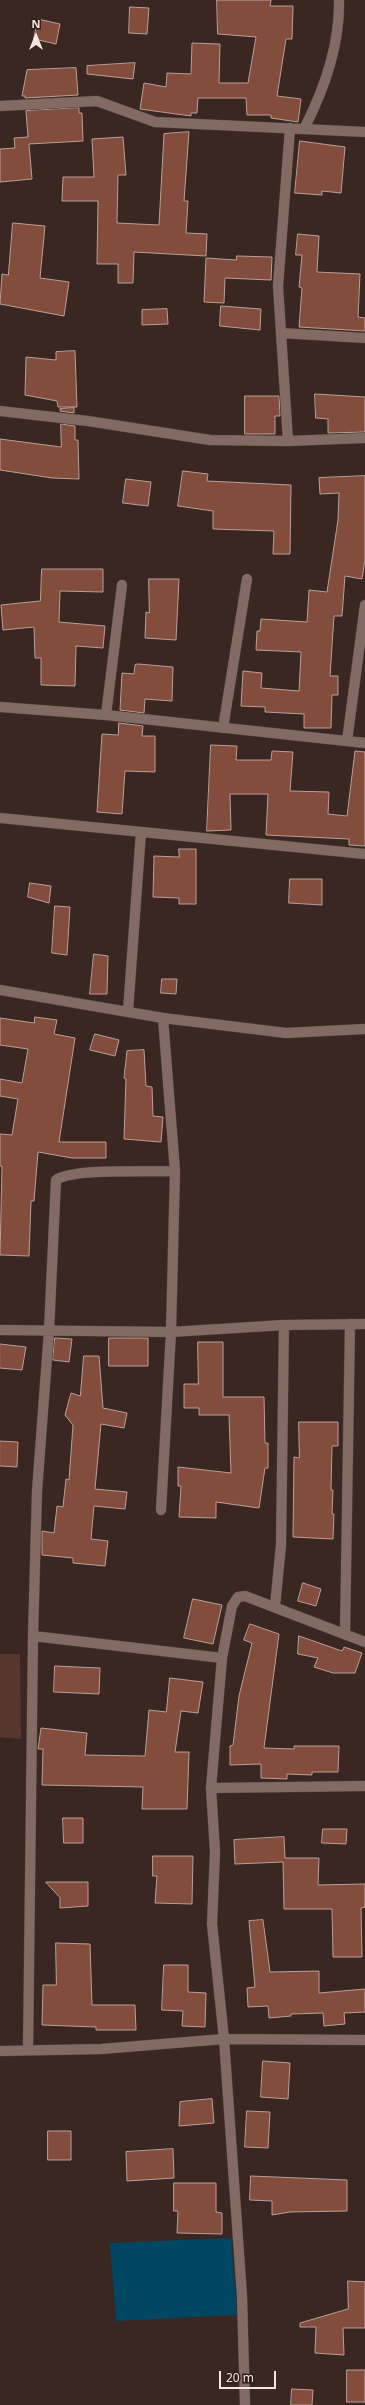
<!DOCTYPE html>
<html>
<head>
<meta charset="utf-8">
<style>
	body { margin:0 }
	#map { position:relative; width:365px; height:2405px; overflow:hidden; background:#3b2721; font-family:"Noto Sans",sans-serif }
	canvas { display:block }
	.north { position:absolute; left:16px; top:16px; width:40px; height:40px; -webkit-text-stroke:3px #311d18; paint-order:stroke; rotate:0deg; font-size:11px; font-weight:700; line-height:16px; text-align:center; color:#f4e6e2 }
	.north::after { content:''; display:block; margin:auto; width:14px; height:18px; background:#f4e6e2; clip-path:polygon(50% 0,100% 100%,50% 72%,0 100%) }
	.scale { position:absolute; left:219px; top:2371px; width:57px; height:18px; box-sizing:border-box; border:2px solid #f4e6e2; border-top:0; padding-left:5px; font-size:12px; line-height:14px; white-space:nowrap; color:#f4e6e2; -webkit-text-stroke:3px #311d18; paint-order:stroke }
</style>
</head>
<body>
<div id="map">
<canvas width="365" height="2405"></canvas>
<div class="north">N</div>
<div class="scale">20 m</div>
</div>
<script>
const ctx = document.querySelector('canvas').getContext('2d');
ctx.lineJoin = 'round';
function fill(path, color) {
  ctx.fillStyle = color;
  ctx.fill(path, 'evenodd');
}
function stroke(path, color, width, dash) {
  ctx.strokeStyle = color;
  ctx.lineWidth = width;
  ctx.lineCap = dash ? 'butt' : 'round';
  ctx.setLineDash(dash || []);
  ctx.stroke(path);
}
fill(new Path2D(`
	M0 1654H20L21 1739 0 1737Z`), '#56362d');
fill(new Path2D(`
	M231 2238 237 2315 116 2321 110 2243Z`), '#014763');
const building = new Path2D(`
	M217 0H271L270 6H293L292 39H286L277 96 301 99 298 122 271 118V115H247L246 98H198L197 113H191V116L140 109 144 83 166 87 167 73 191 74 192 43 220 44 219 83H248L256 37 218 34Z
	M130 7 149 8 147 34 129 33Z
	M38 19 60 24 56 44 34 39Z
	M135 63 133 79 87 74V66Z
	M76 68 78 95 25 98V96H22L27 70Z
	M79 108V113H82L83 141 29 144 32 179 0 182V149L15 148 14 138 28 137 26 111Z
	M189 132 184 201H188L186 233 207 234 206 256 134 252 133 283H118V264H97L98 201H62L63 177H94L92 139 123 137 126 175H118L117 223 159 225 164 134Z
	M300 141 345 147 341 193 322 191V195L295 193Z
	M13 223 45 226 40 278 69 282 64 316 0 304 2 274 8 275Z
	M298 234 319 236 317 272 360 274 358 317 365 318V331L299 327 302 288 299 287 302 255H296Z
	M237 256 272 257 271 280 225 278 224 303 204 302 206 258 236 260Z
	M221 306 261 309 260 330 220 326Z
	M167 309 168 324 142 325V310Z
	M75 351 77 407H58L57 401 25 395 26 357 56 360V352Z
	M315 394 365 397V432L328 433V419L316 418Z
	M245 396H279L280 416H275V434H245Z
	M74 408V413L60 411V409Z
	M61 424 75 426V440H78L79 479 52 478 0 470V439L61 447Z
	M183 471 208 474 207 481 291 485 290 554H273L274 531 213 529V511L178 506Z
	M365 476V560L362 579 345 576 342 616H334L330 676H338V695H332L331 728H304V714L265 712V707L241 706 243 671 262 673 261 688 299 691 301 652 256 650 257 631H260L261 619 307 622 309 590 327 592 338 520 339 493 320 494 319 478Z
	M126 479 151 482 148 506 123 503Z
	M42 569H103V592L60 591 59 622 105 626 103 648 76 646 75 686 41 685V658H35L34 627 3 630 1 605 40 601Z
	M149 579H179L176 640 145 638 146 612 149 613Z
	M138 664 173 667 172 701 145 699 144 713 120 710 122 673 134 674 135 665Z
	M119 723 143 726 142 736H155V772L125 771 122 814 97 812 102 734 118 735Z
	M211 745 237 746 236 760H271L272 751 293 752 290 791 329 792 328 814 347 816 355 751 365 752V846L349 845V839L266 835 268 794H230L231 830 207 831Z
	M179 849H196V904H179V898L153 897 154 856 179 857Z
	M290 879H322V905L289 903Z
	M30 883 51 886 49 903 28 897Z
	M55 906 70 907 67 955 52 953Z
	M94 954 108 956 107 994H90Z
	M162 979H177L176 994 161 993Z
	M35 1017 57 1020 54 1034 75 1038 59 1142H106V1158H72L38 1152 34 1201H31L29 1256 0 1255 2 1166H0V1134L12 1135 18 1099 0 1096V1079L22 1083 28 1049 0 1045V1018L34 1023Z
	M95 1034 119 1040 115 1056 90 1050Z
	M144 1050 146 1086 152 1087 153 1116 163 1117 161 1142 124 1139 126 1079 124 1078 127 1051Z
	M55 1338 72 1339 69 1362 53 1360Z
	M109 1338H148V1366H109Z
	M198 1342H223V1397H264L265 1443H268V1468H265L259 1508 216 1502V1518L179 1517 181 1486H178V1467L231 1473 229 1415H199V1408H184V1384H198Z
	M0 1344 26 1347 22 1370 0 1368Z
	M84 1356H99L103 1408 127 1413 124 1428 101 1424 95 1489 127 1492 125 1509 94 1506 91 1539 108 1541 105 1566 73 1563V1558L42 1555V1531L54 1533 57 1506 63 1507 66 1479 69 1480 73 1425 65 1415 71 1393 80 1396Z
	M299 1422H338V1446H332L331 1490H333L332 1514H334L333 1539 293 1537 294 1457 299 1458Z
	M0 1441 18 1442 17 1467 0 1466Z
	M303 1583 321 1589 316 1606 298 1601Z
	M193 1599 222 1605 213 1644 184 1638Z
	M250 1624 279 1634 264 1748 294 1749V1746H339L338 1772H312V1775L287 1774V1779L261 1778V1764L230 1765V1746L233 1745 239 1696 252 1643 244 1640Z
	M299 1636 342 1651 344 1647 362 1653 355 1673H333L314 1667 318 1658 298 1654Z
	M55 1666 100 1668 99 1694 54 1692Z
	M170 1678 203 1682 198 1713 181 1711 175 1752H189L187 1809H142L143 1787 42 1785 43 1749H38L41 1728 87 1733 85 1755 145 1756 149 1710 166 1712Z
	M63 1818H83V1843H64Z
	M323 1829H347L346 1844 322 1843Z
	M284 1837 285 1858H319L318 1885 365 1884V1907L361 1908 362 1957H333L332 1909H284L283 1862 235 1864 234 1840Z
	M153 1856H193L192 1904 155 1903 157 1876H153Z
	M46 1882H88V1906L60 1908V1898Z
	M263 1920 270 1972 319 1971V1993L365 1989V2012L344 2013 345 2024 324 2026 323 2013 291 2014V2016L269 2018 268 2006 248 2007 247 1988 255 1987 249 1921Z
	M56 1943 90 1944 92 2005H135L136 2030H96V2027L42 2025 43 1985H56Z
	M164 1965H188V1992L206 1993 205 2027 182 2026 183 2011 162 2010Z
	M263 2061 290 2063 288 2099 261 2097Z
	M212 2099 214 2123 179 2126 180 2102Z
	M247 2111 270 2112 268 2148 245 2147Z
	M48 2131H71V2160H48Z
	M173 2149 174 2178 127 2181 126 2152Z
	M251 2176 347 2180V2211L290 2212 272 2215V2201L250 2200Z
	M174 2183H216V2212L222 2213V2234L177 2233 178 2211H174Z
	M348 2281 365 2282V2328H343L344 2355 315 2353 316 2327H300V2323L348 2309Z
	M347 2370H365V2402H347Z
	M292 2389 313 2390 312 2405H291Z`);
fill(building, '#834d3e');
stroke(building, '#b99f98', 1);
const minor = new Path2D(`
	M0 106 97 101 155 122 365 132
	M304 129C324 90 340 45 339 0
	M281 333 365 338
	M0 411 88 421 210 440 288 441 365 438
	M288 441 278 286 290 128
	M0 707 106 715 365 743
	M106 715 122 585
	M223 728 247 579
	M347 741 365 605
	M0 818 365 854
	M0 990 163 1018 286 1033 365 1029
	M128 1011 141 832
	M0 1330 171 1332 284 1325 365 1324
	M161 1510 171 1332 175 1171 163 1018
	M275 1606 281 1545 284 1325
	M345 1634 350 1324
	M33 1636 222 1658
	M211 1788 365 1786
	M28 2050 33 1636 37 1491 49 1331 56 1180C73 1168 151 1172 175 1171
	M0 2051 101 2049 224 2039 365 2040
	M245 2405 242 2296 224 2039 212 1924 215 1852 211 1788 222 1658 232 1606 238 1597 245 1596 365 1642`);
stroke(minor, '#54433e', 11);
stroke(minor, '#836b64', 10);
</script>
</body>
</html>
